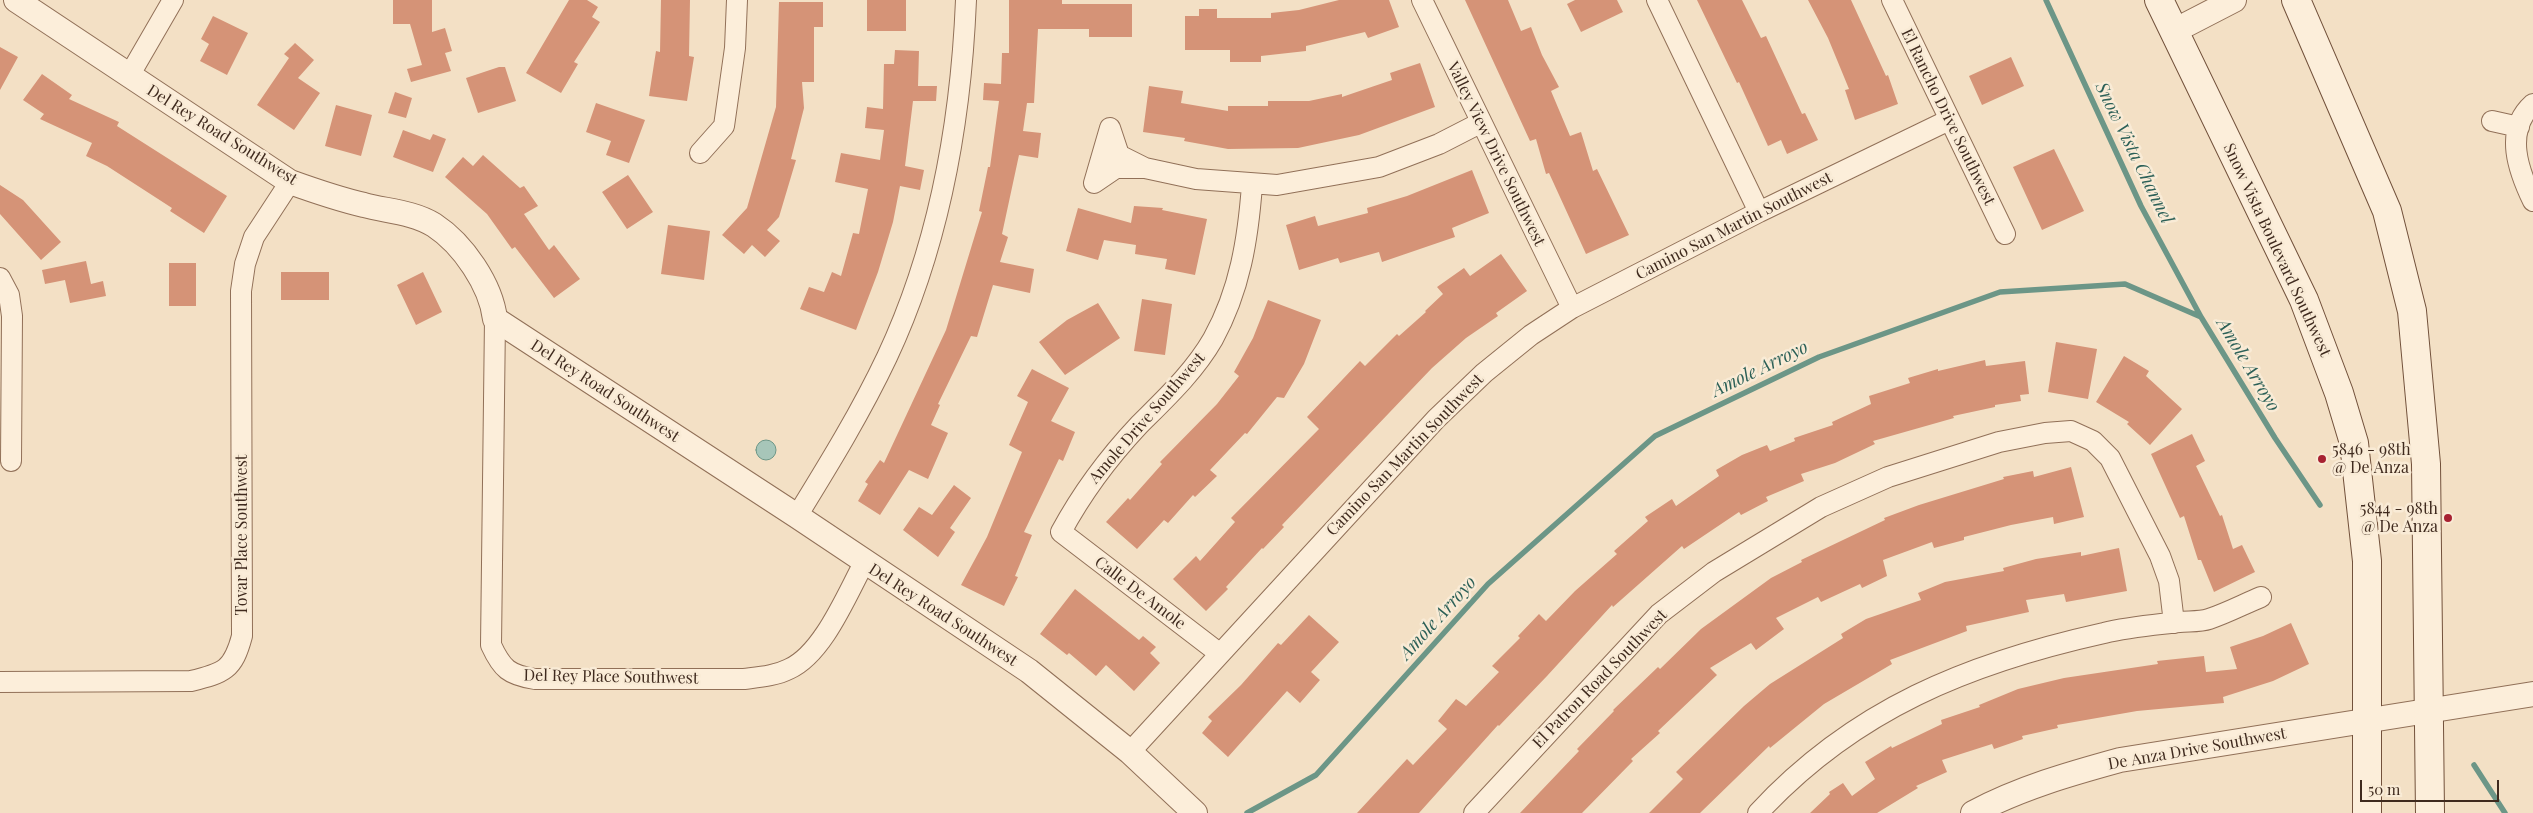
<!DOCTYPE html>
<html>
<head>
<meta charset="utf-8">
<style>
	body { margin:0 }
	#map { position:relative; width:2533px; height:813px; overflow:hidden; background:#f3e0c5; font-family:"Playfair Display",serif }
	canvas { display:block }
	.scale { position:absolute; left:2360px; top:780px; width:139px; height:22px; box-sizing:border-box; border:2px solid #3f2a1e; border-top:0; padding-left:6px; font-size:15px; line-height:18px; white-space:nowrap; color:#3f2a1e; -webkit-text-stroke:4px #f9ebd6; paint-order:stroke }
</style>
</head>
<body>
<div id="map">
<canvas width="2533" height="813"></canvas>
<div class="scale">50 m</div>
</div>
<script>
const ctx = document.querySelector('canvas').getContext('2d');
ctx.lineJoin = 'round';
function fill(path, color) {
  ctx.fillStyle = color;
  ctx.fill(path, 'evenodd');
}
function stroke(path, color, width, dash) {
  ctx.strokeStyle = color;
  ctx.lineWidth = width;
  ctx.lineCap = dash ? 'butt' : 'round';
  ctx.setLineDash(dash || []);
  ctx.stroke(path);
}
function write(font, color, halo, rows, align = 'center') {
  ctx.font = font + ' "Playfair Display",serif';
  ctx.lineWidth = 5;
  ctx.setLineDash([]);
  ctx.textBaseline = 'middle';
  ctx.strokeStyle = halo;
  ctx.fillStyle = color;
  for (const [text, x, y, turn = 0] of rows) {
    ctx.save();
    ctx.translate(x, y);
    ctx.rotate((+turn || 0) * Math.PI / 180);
    ctx.textAlign = isNaN(turn) ? turn : align;
    if (halo) ctx.strokeText(text, 0, 0);
    ctx.fillText(text, 0, 0);
    ctx.restore();
  }
}
const water = new Path2D(`
	M756 450a10 10 0 1 1 20 0a10 10 0 1 1-20 0Z`);
fill(water, '#a7c6b9');
stroke(water, '#6c9687', 1);
stroke(new Path2D(`
	M2046 0 2141 206 2201 317
	M2474 765 2505 813
	M1247 813 1316 775 1488 584 1655 436 1819 357 2000 292 2125 284 2201 317 2275 438 2320 505`), '#6c9687', 5.5);
fill(new Path2D(`
	M393 0H432V32L445 28 452 51 445 53 451 71 411 82 407 69 422 65 410 24H393Z
	M569 0H587L598 7 592 17 600 22 574 62 578 64 561 93 526 73Z
	M661 0H690L689 56 694 57 687 101 649 96 656 51 660 52Z
	M867 0H906V31H867Z
	M1009 0H1062V4H1132V37H1089V29H1038L1034 103H1027L1023 131 1041 133 1038 158 1019 155 1002 234 1008 237 1000 262 1034 269 1030 293 993 285 977 337 971 336 938 404 940 405 931 425 948 433 928 479 909 470 880 515 858 501 868 484 865 482 880 460 884 463 946 330 982 212 979 211 988 167H990L999 101 983 100 984 83 1001 84 1002 53H1009Z
	M1339 0H1389L1399 27 1368 38 1365 32 1306 46V51L1261 56V62H1230V50H1185V16H1199V9H1217V18H1271V13L1299 10Z
	M1465 0H1508L1521 31 1531 27 1542 55 1559 87 1551 91 1570 136 1581 132 1593 171 1597 169 1629 235 1586 254 1549 173 1546 174 1536 139 1530 141Z
	M1575 0H1617L1623 12 1581 32 1567 4Z
	M1697 0H1742L1761 38 1766 36 1802 114 1805 113 1818 140 1787 154 1781 140 1768 146 1739 82 1737 83Z
	M1808 0H1851L1886 76 1888 75 1898 104 1855 120 1845 90 1849 89 1828 38Z
	M779 2H823V27H814V82H802L804 108 791 159 796 160 779 217 767 230 780 241 765 257 752 245 744 254 722 235 747 208 776 107Z
	M213 16 248 33 227 75 200 61 209 44 201 39Z
	M295 43 314 60 298 78 320 93 294 130 257 105 289 58 284 54Z
	M0 47 18 57 0 90Z
	M895 50 919 51 918 86H937L936 101H913L905 166 924 170 920 190 900 186 893 222 878 272 856 330 800 309 809 287 824 292 832 272 841 276 853 233 859 234 868 189 835 182 841 153 880 160 884 130 865 128 867 107 883 109 884 64H894Z
	M2011 57 2024 86 1982 105 1969 76Z
	M1420 63 1435 107 1359 135 1298 148 1228 149 1184 141 1185 138 1143 132 1149 86 1183 91 1181 103 1228 111V106H1268V101H1309L1342 94V97L1392 80 1390 73Z
	M499 67H505L516 101 478 113 466 78Z
	M42 74 72 95 69 99 119 122 117 126 227 196 204 233 170 211 172 208 107 166 86 156 92 143 40 119 44 114 23 100Z
	M395 92 412 98 406 118 388 113Z
	M596 103 645 120 629 163 606 155 611 141 586 132Z
	M336 105 372 115 361 156 325 146Z
	M403 130 430 140 433 134 446 139 433 172 393 157Z
	M2054 149 2084 211 2042 230 2013 167Z
	M483 155 520 188 524 186 538 206 524 214 549 250 554 245 580 279 554 298 515 247 512 249 487 214 445 177 463 157 473 166Z
	M1472 170 1489 213 1452 228 1455 237 1382 262 1379 252 1340 263 1338 258 1299 270 1286 225 1315 216 1318 226 1368 213 1367 208 1407 196Z
	M628 175 653 212 627 229 602 192Z
	M0 185 23 200 61 242 41 260 0 214Z
	M1134 206 1163 208 1162 210 1207 219 1195 275 1165 269 1167 259 1135 254 1136 245 1104 240 1098 260 1066 251 1078 208 1131 223Z
	M668 225 710 231 704 280 661 274Z
	M1501 254 1527 291 1496 313 1498 316 1466 338 1432 368 1282 525 1284 527 1263 549 1262 548 1226 587 1228 589 1206 611 1173 579 1196 556 1200 561 1235 522 1231 518 1319 429 1307 417 1360 361 1365 366 1397 334 1399 336 1426 312 1425 311 1443 294 1437 287 1464 268 1470 276Z
	M86 261 91 284 103 281 106 296 70 303 65 280 45 284 42 270Z
	M169 263H196V306H169Z
	M281 272H329V300H281Z
	M423 272 442 312 416 325 397 285Z
	M1142 299 1172 304 1165 355 1134 351Z
	M1268 300 1321 320 1304 364 1284 398 1277 397 1247 434 1245 433 1210 470 1217 476 1195 497 1193 495 1168 523 1164 520 1137 549 1106 522 1128 498 1130 500 1162 464 1160 462 1217 404 1239 376 1234 372 1253 338Z
	M1098 303 1120 338 1065 375 1039 342 1067 320Z
	M2056 342 2097 349 2088 399 2048 392Z
	M2124 356 2149 371 2146 376 2182 409 2150 445 2127 424 2129 422 2096 402Z
	M1985 360 1986 366 2025 361 2029 394 2020 395 2021 401 1995 405V407L1953 416 1954 418 1873 441 1875 444 1835 463 1801 474 1804 481 1766 497 1768 501 1741 515 1739 512 1684 549 1682 546 1613 607 1612 605 1547 676 1499 726 1498 725 1419 813H1357L1407 759 1413 765 1447 729 1438 721 1456 699 1466 706 1499 672 1492 666 1520 638 1518 636 1539 614 1546 621 1575 591 1617 554 1614 551 1648 521 1645 517 1672 499 1676 506 1719 476 1716 470 1742 455 1767 445 1770 451 1795 441 1794 438 1833 425 1832 422 1871 404 1869 396 1910 383 1908 378 1938 369V371Z
	M1032 369 1069 388 1051 421 1075 432 1063 461 1059 459 1024 532 1032 535 1015 576 1018 577 1004 606 961 585 987 537 1022 452 1009 445 1028 402 1017 396Z
	M2192 434 2205 461 2196 466 2220 516 2222 515 2233 549 2242 545 2255 572 2214 592 2201 560H2198L2184 516 2180 518 2151 454Z
	M2071 467 2084 517 2054 524 2053 517 2011 525 1964 537V540L1934 548 1932 542 1883 560 1887 576 1862 588 1860 584 1821 602 1818 597 1776 618 1784 629 1756 650 1751 643 1710 668 1717 675 1658 731 1660 733 1631 759 1633 761 1582 813H1520L1579 751 1577 749 1614 711 1613 710 1658 667 1660 669 1701 629 1771 578 1802 562 1801 560 1885 520 1884 518 1919 505 2004 479 2003 477 2033 471 2034 477Z
	M954 485 971 498 950 528 955 532 938 557 903 530 919 507 932 515Z
	M2119 548 2127 591 2066 602 2064 594 2026 600 2029 612 1966 626 1967 631 1890 660 1892 664 1824 704 1770 748 1769 746 1700 813H1649L1683 779 1676 772 1744 706 1770 684 1843 638 1841 634 1866 619 1921 600 1918 593 1945 582 2004 571 2003 568 2036 559 2081 552V556Z
	M1075 589 1139 640 1143 636 1156 647 1150 653 1160 663 1134 691 1106 665 1096 676 1069 653 1067 655 1040 634Z
	M1309 615 1339 642 1311 672 1320 680 1300 703 1287 691 1228 757 1202 733 1212 721 1208 717 1241 685 1278 643 1281 645Z
	M2291 623 2309 664 2273 681 2223 697 2224 703 2137 711 2057 725 2058 728 2022 736 2023 739 1994 749 1992 744 1942 760 1947 772 1916 786 1918 788 1877 813H1810L1830 794 1829 792 1843 783 1852 796 1875 779 1865 762 1891 746 1892 748 1942 724 1941 720 1980 707 1979 705 2018 689 2064 678 2158 664 2157 661 2204 656 2206 672 2237 669 2230 647 2263 636Z`), '#d59377');
const minor = new Path2D(`
	M1422 0 1572 308
	M1657 0 1759 212
	M1892 0 2005 234
	M129 76 173 0
	M2533 104C2503 131 2519 172 2533 201
	M2492 121 2519 127
	M700 153 724 126 735 48 737 0
	M1145 168 1119 155 1110 128 1094 183 1116 168H1145L1196 179 1277 185 1379 167 1439 144 1480 123
	M0 278 9 295 12 316 11 461
	M495 319 491 645C502 669 509 675 535 679H744C760 677 775 676 789 669 823 654 847 594 864 563
	M797 516C829 464 861 412 887 357 939 246 961 122 966 0
	M1219 653 1061 532C1082 493 1108 458 1139 425 1166 398 1194 372 1213 339 1240 290 1248 239 1252 185
	M0 682 191 681C224 673 233 670 242 636L241 291 245 264 254 237 290 182
	M1130 752 1436 419 1484 373 1531 335 1572 308 1759 212 1949 120
	M1474 813 1659 614 1714 572 1821 507 1888 477 1999 442 2045 433 2071 431 2093 441 2110 458 2160 556 2169 581 2174 623
	M1758 813C1854 709 1969 663 2104 633 2128 627 2154 625 2179 622 2189 621 2200 622 2209 619 2227 613 2244 604 2261 597`);
const tertiary = new Path2D(`
	M16 0 290 182C315 191 338 199 364 205 386 211 413 212 434 225 463 244 491 285 495 319L797 516 1029 671 1130 752 1195 813
	M2174 31 2234 0
	M1973 813C2020 788 2069 774 2120 760L2533 694`);
const secondary = new Path2D(`
	M2159 0 2304 300 2339 393 2354 443 2367 561V813
	M2296 0 2387 211 2412 311 2426 464 2430 813`);
stroke(minor, '#917058', 22);
stroke(tertiary, '#917058', 26);
stroke(secondary, '#72513b', 30);
stroke(minor, '#fceeda', 20);
stroke(tertiary, '#fceeda', 24);
stroke(secondary, '#fceeda', 28);
for (const [x, y, r, color] of [
	[2322,459,5,"#a72131"],
	[2448,518,5,"#a72131"]
]) {
  const dot = new Path2D();
  dot.arc(x, y, r, 0, 2 * Math.PI);
  ctx.fillStyle = color;
  ctx.fill(dot);
  stroke(dot, '#f9ebd6', 2);
}
write('16px', '#3f2a1e', '#f9ebd6', [
	["El Rancho Drive Southwest",1948,117,64],
	["Del Rey Road Southwest",222,135,32],
	["Valley View Drive Southwest",1496,154,64],
	["Camino San Martin Southwest",1734,226,-27],
	["Snow Vista Boulevard Southwest",2277,250,65],
	["Del Rey Road Southwest",605,391,33],
	["Amole Drive Southwest",1147,418,-49],
	["Camino San Martin Southwest",1405,455,-46],
	["Tovar Place Southwest",242,535,-90],
	["Calle De Amole",1140,593,37],
	["Del Rey Road Southwest",943,615,33],
	["Del Rey Place Southwest",611,677,1],
	["El Patron Road Southwest",1600,679,-46],
	["De Anza Drive Southwest",2197,749,-10]
]);
write('16px', '#3f2a1e', '#f9ebd6', [
	["5846 - 98th",2332,450],
	["@ De Anza",2332,468],
	["5844 - 98th",2438,509,"right"],
	["@ De Anza",2438,527,"right"]
], 'left');
write('italic 18px', '#2c6057', '#f9ebd6', [
	["Snow Vista Channel",2134,153,64],
	["Amole Arroyo",2248,365,59],
	["Amole Arroyo",1760,369,-26],
	["Amole Arroyo",1438,618,-48]
]);
</script>
</body>
</html>
